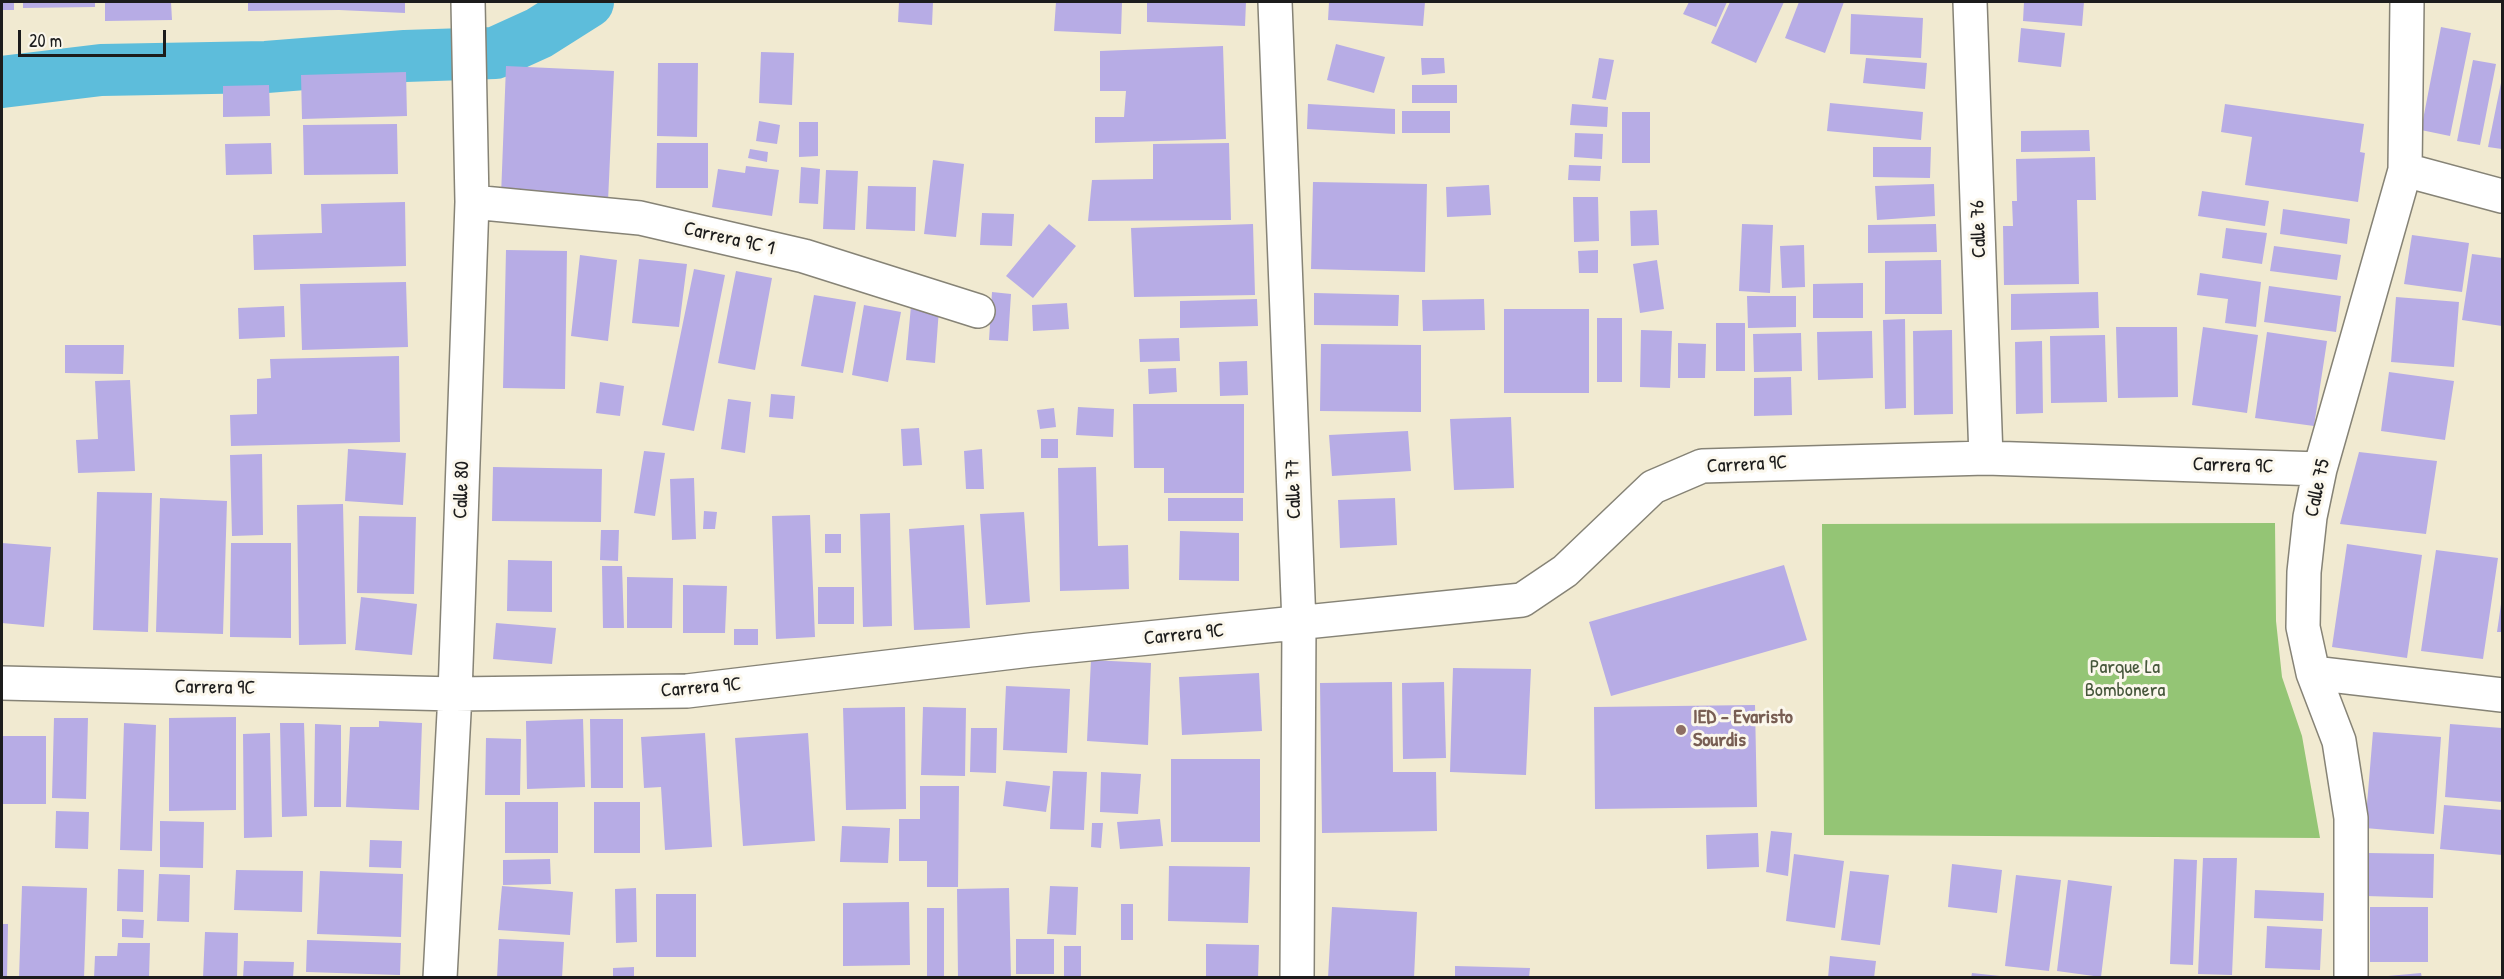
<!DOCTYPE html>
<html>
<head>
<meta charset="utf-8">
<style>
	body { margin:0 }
	#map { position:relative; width:2504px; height:979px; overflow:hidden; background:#f1ead1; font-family:"Patrick Hand",sans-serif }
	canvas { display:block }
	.frame { position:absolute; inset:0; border:3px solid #1c1c1c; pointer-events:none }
	.scale { position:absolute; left:18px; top:30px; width:148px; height:27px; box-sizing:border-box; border:3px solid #1c1c1c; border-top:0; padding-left:8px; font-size:18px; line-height:21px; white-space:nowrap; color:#1c1c1c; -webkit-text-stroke:4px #fbf7ec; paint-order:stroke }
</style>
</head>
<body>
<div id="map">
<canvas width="2504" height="979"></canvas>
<div class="frame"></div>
<div class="scale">20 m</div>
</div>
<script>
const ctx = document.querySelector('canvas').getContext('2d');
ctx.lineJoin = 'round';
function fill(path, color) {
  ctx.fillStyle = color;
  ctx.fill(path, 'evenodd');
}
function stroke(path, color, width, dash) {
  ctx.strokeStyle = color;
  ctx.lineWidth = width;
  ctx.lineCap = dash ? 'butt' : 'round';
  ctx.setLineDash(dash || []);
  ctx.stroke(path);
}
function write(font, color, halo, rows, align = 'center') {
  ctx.font = font + ' "Patrick Hand",sans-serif';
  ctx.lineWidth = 6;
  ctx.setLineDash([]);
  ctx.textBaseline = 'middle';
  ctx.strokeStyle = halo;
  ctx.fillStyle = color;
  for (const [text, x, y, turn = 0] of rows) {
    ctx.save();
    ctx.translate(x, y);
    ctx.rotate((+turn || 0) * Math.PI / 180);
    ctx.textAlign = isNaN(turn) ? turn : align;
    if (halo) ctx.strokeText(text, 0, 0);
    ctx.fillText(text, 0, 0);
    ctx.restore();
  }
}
fill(new Path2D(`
	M2275 523 2276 621 2282 677 2302 736 2320 838 1824 835 1822 524Z`), '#94c575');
stroke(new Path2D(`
	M2 82 101 70 266 67 405 56 495 53 539 33 588 2`), '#5dbddb', 52);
fill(new Path2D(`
	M2 2H14V10H2Z
	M23 2H95V7L23 8Z
	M105 2H171L172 20 105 21Z
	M248 2H405V13L339 10 248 11Z
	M899 2H933L932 25 898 22Z
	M1056 2H1122L1121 34 1054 31Z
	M1147 2H1246L1245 26 1147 22Z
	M1329 2H1425L1423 26 1328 20Z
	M1689 2H1727L1716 27 1683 14Z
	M1730 2H1784L1756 63 1711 43Z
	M1799 2H1844L1825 53 1785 38Z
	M2024 2H2084L2082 26 2023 21Z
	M1851 14 1923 18 1921 58 1850 54Z
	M2441 27 2471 33 2450 136 2421 130Z
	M2021 28 2065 33 2061 67 2018 62Z
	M1336 44 1385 57 1374 93 1327 80Z
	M1223 46 1226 139 1095 143V117H1124L1126 91H1100V51Z
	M761 52 794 53 792 105 759 103Z
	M1421 58H1444L1445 73 1422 75Z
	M1599 58 1614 60 1606 100 1592 98Z
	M1866 58 1927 63 1925 89 1863 83Z
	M2473 60 2496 64 2480 145 2457 141Z
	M658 63H698L697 137 657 136Z
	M506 66 614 71 608 201 501 196Z
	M406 72 407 116 302 119 301 75Z
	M2501 83 2502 84V149L2488 147Z
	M269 85 270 116 223 117V86Z
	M1412 85H1457V103H1412Z
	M1830 103 1923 112 1921 140 1827 131Z
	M1308 104 1395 109V134L1307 129Z
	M1572 104 1608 107 1607 127 1570 125Z
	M2225 104 2364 124 2360 152 2365 153 2358 202 2245 185 2252 137 2221 132Z
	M1402 111H1450V133H1402Z
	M1622 112H1650V163H1622Z
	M759 121 780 125 777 144 756 141Z
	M799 122H818V156L799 157Z
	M397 124 398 174 304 175 303 125Z
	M2089 130 2090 151 2021 152V131Z
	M1575 133 1603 134 1602 159 1574 157Z
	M271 143 272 174 226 175 225 144Z
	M657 143H708V188H656Z
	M1229 143 1231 220 1088 221 1092 180 1153 179V144Z
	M1873 147H1931L1930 178 1873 177Z
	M750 149 768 152 767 162 748 158Z
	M2095 157 2096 200H2077L2079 284 2004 285 2003 226H2013L2012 201H2017L2016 159Z
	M933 160 964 164 956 237 924 234Z
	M1569 165 1601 166 1600 181 1568 180Z
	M746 166 779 170 772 216 712 207 718 169 745 173Z
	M801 167 820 169 818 204 799 203Z
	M826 170 858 171 855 230 823 229Z
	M1313 182 1427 184 1425 272 1311 269Z
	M1934 184 1935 216 1877 220 1875 186Z
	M1489 185 1491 215 1447 217 1446 187Z
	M868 186 916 187 915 231 866 229Z
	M2202 191 2269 201 2265 226 2198 216Z
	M1573 197H1598L1599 241 1574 242Z
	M405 202 406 266 254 270 253 235 322 233 321 204Z
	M2283 209 2350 219 2347 244 2280 234Z
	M1657 210 1659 245 1631 246 1630 211Z
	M982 213 1014 214 1012 246 980 245Z
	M1049 224 1076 246 1033 298 1006 276Z
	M1253 224 1255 295 1134 297 1131 228Z
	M1742 224 1773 225 1770 293 1739 291Z
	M1936 224 1937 252 1868 253V225Z
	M2226 228 2267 233 2262 264 2222 258Z
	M2412 235 2469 243 2462 292 2404 284Z
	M1804 245 1805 287 1782 288 1780 246Z
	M2274 246 2341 255 2337 280 2270 271Z
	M506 250 567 251 565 389 503 388Z
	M1598 250V273H1579L1578 251Z
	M2472 254 2502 258V326L2462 320Z
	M580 255 617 260 608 341 571 336Z
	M639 259 687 264 679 327 632 323Z
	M1657 260 1664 309 1640 313 1633 264Z
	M1941 260 1942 314H1885V261Z
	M694 269 725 275 694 431 662 425Z
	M736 271 772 278 755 370 718 363Z
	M2200 273 2261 282 2256 327 2225 323 2228 299 2197 295Z
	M406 282 408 347 302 350 300 284Z
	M1863 283V318H1813V284Z
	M2269 286 2341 296 2336 332 2264 322Z
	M992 292 1011 294 1008 341 989 340Z
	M2098 292 2099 328 2011 330V294Z
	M1314 293 1399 295 1398 326 1314 325Z
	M814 295 856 302 843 373 801 366Z
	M1747 296H1796V327L1748 328Z
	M2396 297 2459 302 2454 367 2391 362Z
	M1257 299 1258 326 1180 328V301Z
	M1484 299 1485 330 1423 331 1422 300Z
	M1067 303 1069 329 1033 331 1032 305Z
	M864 305 901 312 888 382 852 375Z
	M284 306 285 337 239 339 238 308Z
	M911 306 939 309 935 363 906 360Z
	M1504 309H1589V393H1504Z
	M1597 318H1622V382H1597Z
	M1905 319 1906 408 1885 409 1883 320Z
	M1716 323H1745V371H1716Z
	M2116 327H2177L2178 397 2118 398Z
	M2203 327 2258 335 2247 413 2192 405Z
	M1641 330 1672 331 1670 388 1640 387Z
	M1952 330 1953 414 1914 415 1913 331Z
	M1872 331 1873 378 1818 380 1817 332Z
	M2267 332 2327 341 2314 426 2255 418Z
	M1801 333 1802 371 1754 372 1753 334Z
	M2105 335 2107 402 2051 403 2050 336Z
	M1179 338 1180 361 1140 362 1139 339Z
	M2042 341 2043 413 2016 414 2015 342Z
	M1678 343 1706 344 1705 378H1678Z
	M1321 344 1421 345V412L1320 411Z
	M65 345H124L123 374 65 373Z
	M399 356 400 442 231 446 230 415 257 414V379L271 378 270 359Z
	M1247 361 1248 395 1220 396 1219 362Z
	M1176 368 1177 392 1149 394 1148 369Z
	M2389 372 2454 381 2445 440 2381 431Z
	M1791 377 1792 415 1754 416V378Z
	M130 380 135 471 78 473 76 440 98 439 95 381Z
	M600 382 624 386 620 416 596 413Z
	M771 394 795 396 793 419 769 417Z
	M728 399 751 402 745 453 721 449Z
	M1133 404H1244V493H1164V468H1134Z
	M1078 407 1114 409 1113 437 1076 435Z
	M1054 408 1056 427 1040 429 1037 410Z
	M1511 417 1514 488 1454 490 1450 419Z
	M919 428 922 465 903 466 901 429Z
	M1408 431 1411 471 1332 476 1329 435Z
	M1041 439H1058V458H1041Z
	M348 449 406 453 403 505 345 501Z
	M982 449 984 489H966L964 451Z
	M644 451 665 453 655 516 634 513Z
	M2359 452 2437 461 2426 534 2340 524Z
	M262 454 263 535 232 536 230 455Z
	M493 467 602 469 601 522 492 521Z
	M1096 467 1098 546 1128 545 1129 589 1060 591 1058 468Z
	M694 478 696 539 672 540 670 479Z
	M97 492 152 493 148 632 93 630Z
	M160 498 227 501 223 634 156 632Z
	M1168 498H1243V521H1168Z
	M1395 498 1397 545 1340 548 1338 500Z
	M343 504 346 644 299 645 297 505Z
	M704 511 717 512 715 529H703Z
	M1024 512 1030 602 986 605 980 514Z
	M890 513 892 626 863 627 860 514Z
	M810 515 815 637 776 639 772 516Z
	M359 516 416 517 414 594 357 593Z
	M964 525 970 628 914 630 909 529Z
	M601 530H619L618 561 600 560Z
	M1180 531 1239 533V581L1179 580Z
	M825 534H841V553H825Z
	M2 543 51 547 44 627 2 623Z
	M231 543H291V638L230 637Z
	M2347 544 2422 555 2407 658 2332 647Z
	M2436 550 2498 558 2483 659 2421 651Z
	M508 560 552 561V612L507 611Z
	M1784 565 1807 640 1611 696 1589 622Z
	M602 566H622L624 628H603Z
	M627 577 673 578 672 628H627Z
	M683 585 727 586 725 633H683Z
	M818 587H854V624H818Z
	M361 597 417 604 412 655 355 650Z
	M2501 604H2502V632H2497Z
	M496 623 556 628 552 664 493 659Z
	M734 629H758V645H734Z
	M1091 660 1151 663 1148 745 1087 741Z
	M1453 668 1531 669 1526 775 1450 772Z
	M1259 673 1262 731 1182 735 1179 677Z
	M1392 682 1393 772H1436L1437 831 1322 833 1320 683Z
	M1444 682 1446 758 1403 759 1402 683Z
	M1006 686 1070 689 1067 753 1003 750Z
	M1755 705 1757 807 1595 809 1594 707Z
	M905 707 906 809 846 810 843 708Z
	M923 707 966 708 965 776 921 775Z
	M236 717V810L169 811V718Z
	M54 718H88L86 799 52 798Z
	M583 719 585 787 527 789 526 721Z
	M590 719H623V788H591Z
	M379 721 422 723 419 810 346 807 350 727H379Z
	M124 723 156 725 152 851 120 850Z
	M280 723H304L307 816 282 817Z
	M315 724 341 725V807H314Z
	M2450 724 2502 728V802L2445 797Z
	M971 728H997L996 773 970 772Z
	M2373 732 2441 737 2434 834 2365 828Z
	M270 733 272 837 244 838 243 734Z
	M705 733 712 847 665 850 661 787 644 788 641 737Z
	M808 733 815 841 743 846 735 738Z
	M3 736H46V804H3Z
	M486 738 521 739 520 795H485Z
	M1171 759H1260V842H1171Z
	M1053 771 1087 772 1084 830 1050 829Z
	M1101 772 1141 774 1138 814 1100 812Z
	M1006 781 1050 786 1046 812 1003 806Z
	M920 786H959L958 887H927V861H899V819H920Z
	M505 802H558V853H505Z
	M594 802H640V853H594Z
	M2444 805 2502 810V855L2440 849Z
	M56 811 89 812 88 849 55 848Z
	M1160 819 1163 846 1120 849 1117 822Z
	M160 821 204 822 203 868 160 867Z
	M1092 823H1103L1101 848 1091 847Z
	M842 826 890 828 888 863 840 862Z
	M1771 831 1792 833 1788 876 1766 872Z
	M1758 833 1759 867 1707 869 1706 835Z
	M370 840 402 841 401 868 369 867Z
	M2367 853 2434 854 2433 898 2366 896Z
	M1794 854 1844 861 1835 928 1786 921Z
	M2203 858H2237L2232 975 2198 974Z
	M550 859 551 884 503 885V860Z
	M2174 859 2197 860 2193 965 2170 964Z
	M1952 864 2002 870 1997 913 1948 907Z
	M1169 866 1250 867 1248 923 1168 921Z
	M118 869 144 870 143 912 117 911Z
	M236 870 303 871 302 912 234 910Z
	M320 871 403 874 401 937 317 934Z
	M1850 871 1889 875 1880 945 1841 940Z
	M159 874 190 875 189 922 157 921Z
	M2016 875 2061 880 2049 971 2005 966Z
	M2068 880 2112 886 2101 977 2057 971Z
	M22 886 87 888 84 978H19Z
	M502 886 573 892 570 935 498 930Z
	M1050 886 1078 887 1076 935 1047 934Z
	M636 888 637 942 616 943 615 889Z
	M1009 888 1011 978H958L957 889Z
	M2255 890 2324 893 2323 921 2254 918Z
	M656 894H696V957H656Z
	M909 902 910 965 843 966V903Z
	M1121 904H1133V940H1121Z
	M1332 907 1417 912 1414 978H1328Z
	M2370 907H2428V962H2370Z
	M927 908H944V978H927Z
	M122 919 144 920 143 938 122 937Z
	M2 924H8L7 978H2Z
	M2267 926 2322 929 2320 970 2265 968Z
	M205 932 238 933 237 978H203Z
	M499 939 564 942 562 978H497Z
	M1016 939H1054V974H1016Z
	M307 940 401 943 400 975 306 972Z
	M118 943H150L149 978H94L95 956H117Z
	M1206 944 1259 945 1258 978H1206Z
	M1064 946H1081V978H1064Z
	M1830 956 1876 961 1874 978H1828Z
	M244 961 294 962 293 978H243Z
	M1455 966 1530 968 1529 978H1455Z
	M634 967V978H613V968Z
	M1972 973 2000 976 1999 978H1971Z
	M2421 973 2422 978H2388V976Z`), '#b7ace5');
const street = new Path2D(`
	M1275 2 1299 624 1297 978
	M1970 2 1986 458
	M2405 170 2502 196
	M472 202 640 218 804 256 978 311
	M2313 673 2502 695
	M2 683 455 694 687 691 1030 650 1522 600 1565 571 1653 487 1702 466 1986 458 2320 469
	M440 978 455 694 472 202 468 2
	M2351 978V818L2339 741 2313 673 2303 627 2304 572 2310 517 2320 469 2405 170 2407 2`);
stroke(street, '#868376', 36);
stroke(street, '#fff', 33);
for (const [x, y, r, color] of [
	[1681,730,6,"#8d6e63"]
]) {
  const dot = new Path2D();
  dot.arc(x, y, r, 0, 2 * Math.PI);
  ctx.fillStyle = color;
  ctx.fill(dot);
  stroke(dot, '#fbf7ec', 2);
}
write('20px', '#1c1c1c', '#fbf7ec', [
	["Calle 76",1979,229,-92],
	["Carrera 9C 1",729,239,13],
	["Carrera 9C",1747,465,-3],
	["Carrera 9C",2233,466,2],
	["Calle 75",2318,488,-78],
	["Calle 77",1294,489,-92],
	["Calle 80",462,490,-88],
	["Carrera 9C",1184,635,-6],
	["Carrera 9C",215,688,1],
	["Carrera 9C",701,688,-5]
]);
write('20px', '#46573b', '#fbf7ec', [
	["Parque La",2125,668],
	["Bombonera",2125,691]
]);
write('bold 20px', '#785e54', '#fbf7ec', [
	["IED - Evaristo",1693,718],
	["Sourdis",1693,741]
], 'left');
</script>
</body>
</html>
